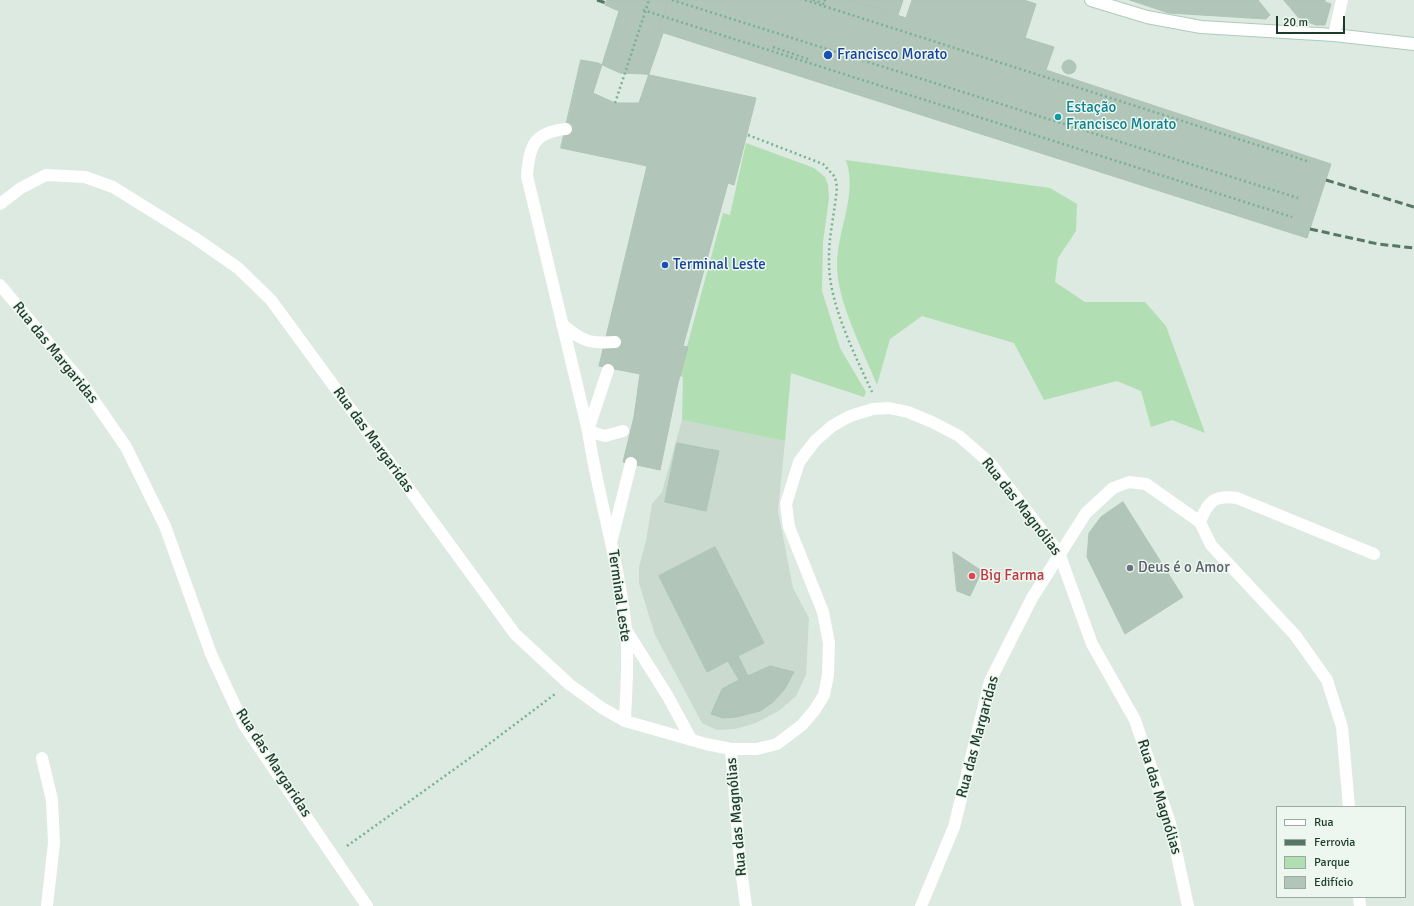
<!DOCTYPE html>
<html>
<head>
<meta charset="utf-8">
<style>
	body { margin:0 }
	#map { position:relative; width:1414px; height:906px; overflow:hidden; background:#dceae1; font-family:Signika,sans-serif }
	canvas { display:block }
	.legend { position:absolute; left:1276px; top:806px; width:130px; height:92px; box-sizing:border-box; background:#edf7ef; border:1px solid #9aaca1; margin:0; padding:5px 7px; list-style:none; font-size:12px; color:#1d3b2b }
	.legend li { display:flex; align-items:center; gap:8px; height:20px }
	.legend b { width:20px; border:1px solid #9aaca1 }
	.scale { position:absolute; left:1276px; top:16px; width:69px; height:18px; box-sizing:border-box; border:2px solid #1d3b2b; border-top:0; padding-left:5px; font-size:12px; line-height:14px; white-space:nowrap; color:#1d3b2b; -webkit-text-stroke:3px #edf7ef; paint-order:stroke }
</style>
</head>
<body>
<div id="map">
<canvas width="1414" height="906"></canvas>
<ul class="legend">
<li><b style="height:5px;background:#fff"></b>Rua</li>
<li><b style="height:5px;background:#567766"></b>Ferrovia</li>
<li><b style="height:11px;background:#b2deb3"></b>Parque</li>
<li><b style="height:11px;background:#b1c5b9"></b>Edifício</li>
</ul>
<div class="scale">20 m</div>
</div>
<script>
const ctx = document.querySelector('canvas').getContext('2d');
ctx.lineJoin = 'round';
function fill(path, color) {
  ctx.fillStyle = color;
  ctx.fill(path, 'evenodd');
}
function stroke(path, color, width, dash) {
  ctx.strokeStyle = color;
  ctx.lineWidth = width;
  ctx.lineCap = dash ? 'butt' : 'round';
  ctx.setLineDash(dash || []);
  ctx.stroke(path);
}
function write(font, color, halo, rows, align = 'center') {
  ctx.font = font + ' Signika,sans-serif';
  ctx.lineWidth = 3;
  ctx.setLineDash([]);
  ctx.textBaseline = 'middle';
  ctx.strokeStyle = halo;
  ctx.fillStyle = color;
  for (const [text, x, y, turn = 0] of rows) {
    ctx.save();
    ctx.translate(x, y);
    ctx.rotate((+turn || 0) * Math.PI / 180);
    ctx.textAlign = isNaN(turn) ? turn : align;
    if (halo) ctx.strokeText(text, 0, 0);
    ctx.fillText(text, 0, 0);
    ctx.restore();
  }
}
fill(new Path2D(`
	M682 420 785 441 778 511 793 588 809 618 806 675 796 696 780 710 756 723 735 729 717 730 702 723 655 635 639 583V567L646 541 652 504 662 492Z`), '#cadacf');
fill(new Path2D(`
	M746 143 814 168 825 177 828 185 829 198 823 242 822 291 840 348 866 392 864 397 791 373 785 441 682 420 683 377 679 376 723 213 730 215Z
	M846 160 1050 188 1077 204 1076 231 1058 258 1055 282 1085 302H1145L1166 326 1205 433 1172 420 1151 427 1141 391 1117 381 1044 400 1014 343 922 316 890 339 877 385C863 350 837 302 837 265 837 230 858 195 846 160Z`), '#b2deb3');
const building = new Path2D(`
	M607 0H668L658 31 663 33 639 103H615L593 93 619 11 605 5Z
	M668 0H851L906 18 912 0H1024L1036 4 1025 38 1054 47 1046 70 1331 164 1307 238 658 31Z
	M851 0H903L898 15Z
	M1130 0H1258L1270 15 1266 19 1169 13Z
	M1284 0H1325V2L1331 4 1325 25H1316L1300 19Z
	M581 60 598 63 620 73 645 74 756 98 734 185 728 183 683 346 688 347 678 383 660 470 623 462 634 417 640 374 599 366 647 166 561 148Z
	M1062 67a7 7 0 1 1 14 0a7 7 0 1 1-14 0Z
	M677 443 719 451 706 511 665 502Z
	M1123 502 1183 597 1125 634 1087 557 1089 533 1101 517Z
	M715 547 764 643 738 656 748 676 770 666 794 672 784 690 773 702 760 711 736 717 723 718 711 714 722 689 739 680 728 661 707 672 659 576Z
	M953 552 982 571 970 596 957 591Z`);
fill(building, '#b1c5b9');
stroke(building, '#aec4b6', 1);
const secondary = new Path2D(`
	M1091 0 1147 17 1201 27 1334 35 1414 44`);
stroke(secondary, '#aecbba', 14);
stroke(new Path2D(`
	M672 0 1298 198
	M805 0 1310 162
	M813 0 827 5
	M824 0 828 1
	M643 10 1292 217
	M773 47 808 59
	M748 135 823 164 835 177 837 187C835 212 828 238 829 263 829 304 855 355 872 392
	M347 846 477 753 555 694`), '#79b192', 2.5, [2, 3]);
stroke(new Path2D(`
	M1334 35 1342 0
	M566 129C534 132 529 146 527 176L588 431C598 497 619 562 626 629 629 659 626 691 625 721
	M562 324C581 341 590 344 615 342
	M588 430 608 370
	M588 431 605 436 623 431
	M612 539 631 463
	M626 630 667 695 691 739`), '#fff', 12);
stroke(new Path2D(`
	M0 204 21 188 46 175 85 177 113 187 195 238 238 268 271 300 515 634 569 684 602 708 625 721 706 744 731 749H757L777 744 802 725 814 711 824 695 828 675 829 643 823 612 789 527 786 504 799 462 815 441 832 426 850 416 873 409 889 408 908 412 932 422 959 436 990 463 1059 553 1092 644 1135 720 1170 823 1188 906
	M0 285 79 379 126 447 165 526 211 654 244 725 367 906
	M1200 522C1208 501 1214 495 1237 498L1374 554
	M731 749 740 862 746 906
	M42 758 52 800 54 843 47 906
	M1359 897 1360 906
	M921 906 954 827 990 681 1032 598 1086 513 1113 488 1129 482 1146 484 1200 522 1211 545 1295 635 1327 680 1342 727 1349 807`), '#fff', 12);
stroke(secondary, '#fff', 12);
stroke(new Path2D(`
	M597 0 606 3
	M1326 180 1414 207
	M1310 229 1378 244 1414 248`), '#567766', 3, [8, 4]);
stroke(new Path2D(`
	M615 103 649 0`), '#79b192', 2.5, [2, 3]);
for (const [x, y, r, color] of [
	[828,55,5,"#1a4fb4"],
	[1058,117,4,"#0f9aa8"],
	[665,265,4,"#1a4fb4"],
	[1130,568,4,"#6b7280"],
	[972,576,4,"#e0444e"]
]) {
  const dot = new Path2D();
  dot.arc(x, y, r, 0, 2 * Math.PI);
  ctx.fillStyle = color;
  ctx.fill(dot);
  stroke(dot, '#edf7ef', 1.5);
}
write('15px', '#164399', '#edf7ef', [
	["Francisco Morato",837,55],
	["Terminal Leste",673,265]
], 'left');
write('15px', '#0d838f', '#edf7ef', [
	["Estação",1066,108],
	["Francisco Morato",1066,125]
], 'left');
write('15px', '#1d3b2b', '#edf7ef', [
	["Rua das Margaridas",55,353,51],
	["Rua das Margaridas",373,440,54],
	["Rua das Magnólias",1021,507,52],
	["Terminal Leste",619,596,82],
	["Rua das Margaridas",978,737,-75],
	["Rua das Margaridas",273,763,57],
	["Rua das Magnólias",1159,797,73],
	["Rua das Magnólias",737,817,-95]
]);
write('15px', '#5b616d', '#edf7ef', [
	["Deus é o Amor",1138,568]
], 'left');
write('15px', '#be3a42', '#edf7ef', [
	["Big Farma",980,576]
], 'left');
</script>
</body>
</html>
